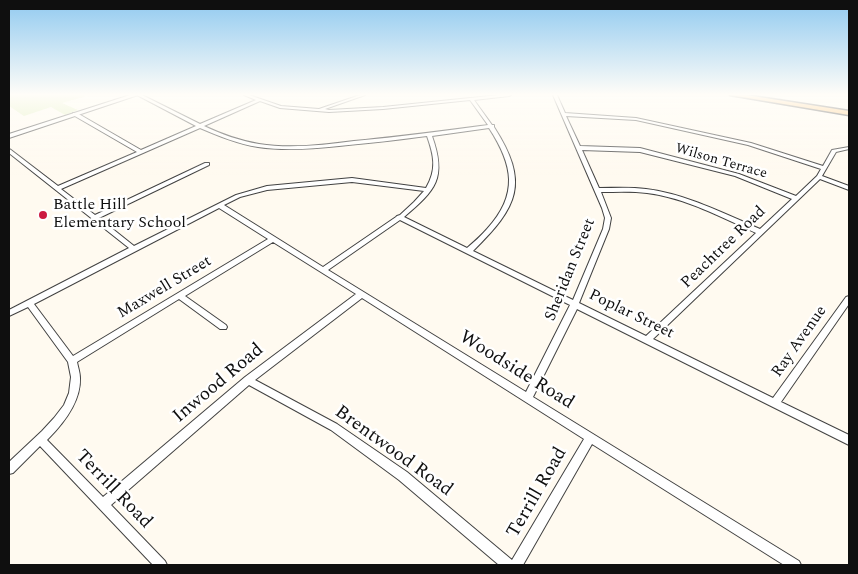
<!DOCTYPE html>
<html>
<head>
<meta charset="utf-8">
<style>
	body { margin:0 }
	#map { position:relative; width:858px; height:574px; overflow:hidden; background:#fffaf0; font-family:Spectral,serif }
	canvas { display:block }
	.frame { position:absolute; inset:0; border:10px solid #0f0f0f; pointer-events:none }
</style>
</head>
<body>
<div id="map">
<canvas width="858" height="574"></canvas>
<div class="frame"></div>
</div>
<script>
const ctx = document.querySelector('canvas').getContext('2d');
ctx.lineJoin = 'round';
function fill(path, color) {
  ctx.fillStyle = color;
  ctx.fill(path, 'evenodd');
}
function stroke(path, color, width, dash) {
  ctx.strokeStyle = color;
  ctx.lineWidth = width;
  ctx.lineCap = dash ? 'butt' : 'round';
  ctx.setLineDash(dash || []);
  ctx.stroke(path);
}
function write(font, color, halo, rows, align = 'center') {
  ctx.font = font + ' Spectral,serif';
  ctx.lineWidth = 5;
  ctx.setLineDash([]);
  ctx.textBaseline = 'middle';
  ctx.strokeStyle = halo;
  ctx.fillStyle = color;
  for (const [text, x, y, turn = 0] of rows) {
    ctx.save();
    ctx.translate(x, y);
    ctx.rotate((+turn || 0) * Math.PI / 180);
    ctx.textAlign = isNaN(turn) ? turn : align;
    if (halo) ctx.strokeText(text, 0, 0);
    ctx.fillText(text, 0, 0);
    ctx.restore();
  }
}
fill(new Path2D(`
	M9 95H84L87 96 62 103 78 110 65 115 51 107 24 116 9 106Z`), '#dceeb6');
const minor = new Path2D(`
	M137 95H142L200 124 256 100 244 95H249L281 106 319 109 360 95H365L325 109 329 110 383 107 499 95H511L509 96 474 100 492 125H494V127C530 183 518 207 473 251L573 300 603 229 605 218 602 208 553 95H557L565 113 636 118 751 143 823 166 832 150 849 147V149L836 152 822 176 849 186V190L820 179 653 339 773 398 846 297 849 296V304L781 402 849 435V445L577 309 533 397 799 561 801 565H784L592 444 523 565H499L399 480 331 430 249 385 111 505 165 561 167 565H153L40 446 13 473 9 474V462L42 431 54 418 64 405 69 393 71 377 68 362 28 307 9 316V310L129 248 9 153V149L11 150 58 186 137 152 73 115V113H77L141 150 196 126ZM470 100 488 125C443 131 399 137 354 141 323 145 290 149 259 144 240 141 221 134 204 126L260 101 280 108 329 112 383 109ZM566 116 636 120 748 145 821 169 817 176 796 196 739 174 640 148 580 146ZM200 128C219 136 238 144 258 147 285 151 312 149 339 146 369 143 398 140 427 136 434 156 437 169 426 188L352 178 267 186 236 195 134 246 99 218 209 165V163H205L95 215 61 189ZM489 128C513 165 519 194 487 229 481 236 474 242 467 248L404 217C436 190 447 178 432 136ZM582 150 640 152 735 176 792 199 760 229C723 213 686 194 646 189 631 187 615 188 599 188ZM352 182 424 191 414 202 400 215 397 216 396 217 323 267 224 205 240 197 267 190ZM601 192C616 192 632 191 647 193 686 198 721 217 756 233L646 336 579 303 609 229 611 218ZM219 208 268 239 73 356 34 304ZM400 220 570 305 526 392 328 270ZM273 242 356 294 245 377 103 497 47 440C63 424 81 402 80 378 80 373 78 367 77 362L179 299 220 329H226L227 327 226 325 185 296ZM362 298 584 439 512 560 407 472 337 424 255 380Z`);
const tertiary = new Path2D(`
	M130 95H138L9 138V134Z`);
const primary = new Path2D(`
	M730 95H746L849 111V115Z`);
stroke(minor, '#424242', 2);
stroke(tertiary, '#424242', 2);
stroke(primary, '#202020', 3);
fill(minor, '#fff');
fill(tertiary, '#fff');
fill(primary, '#ffbd60');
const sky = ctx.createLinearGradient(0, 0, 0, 175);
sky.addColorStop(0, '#91caf0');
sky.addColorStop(0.54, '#fffdf8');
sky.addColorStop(1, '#fffdf800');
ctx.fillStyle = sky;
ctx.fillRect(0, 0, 858, 175);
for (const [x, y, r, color] of [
	[43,215,5,"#cc1a41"]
]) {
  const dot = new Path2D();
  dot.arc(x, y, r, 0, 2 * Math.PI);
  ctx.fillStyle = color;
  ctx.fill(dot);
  stroke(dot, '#fff', 2);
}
write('14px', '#0f0f0f', '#fff', [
	["Wilson Terrace",721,162,16]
]);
write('16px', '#0f0f0f', '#fff', [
	["Battle Hill",53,206],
	["Elementary School",53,224]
], 'left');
write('16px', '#0f0f0f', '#fff', [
	["Peachtree Road",724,248,-44],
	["Sheridan Street",571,270,-68],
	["Maxwell Street",165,288,-31],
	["Poplar Street",631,315,26],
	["Ray Avenue",800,342,-55]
]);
write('19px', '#0f0f0f', '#fff', [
	["Woodside Road",516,371,32],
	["Inwood Road",219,384,-40],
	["Brentwood Road",393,452,36],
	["Terrill Road",113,490,46],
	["Terrill Road",538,493,-60]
]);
</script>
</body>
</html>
